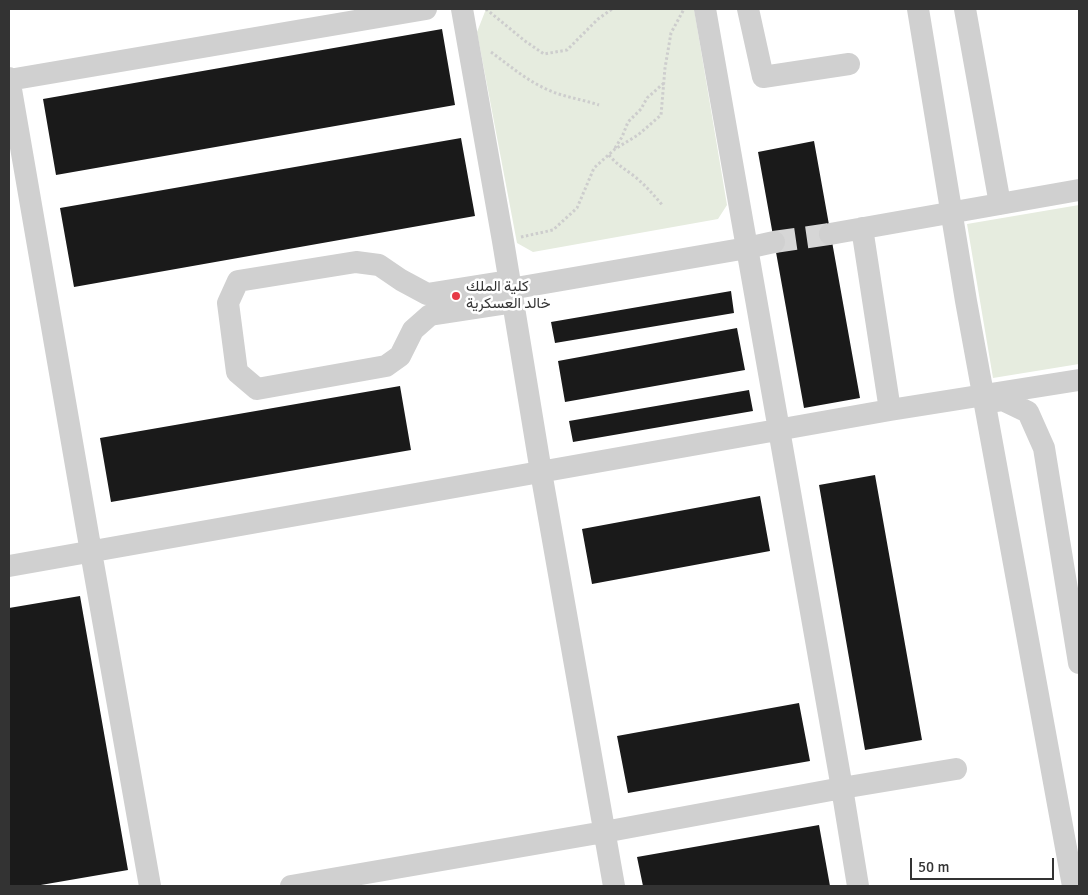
<!DOCTYPE html>
<html>
<head>
<meta charset="utf-8">
<style>
	body { margin:0 }
	#map { position:relative; width:1088px; height:895px; overflow:hidden; background:#fff; font-family:Signika,sans-serif }
	canvas { display:block }
	.frame { position:absolute; inset:0; border:10px solid #333; pointer-events:none }
	.scale { position:absolute; left:910px; top:858px; width:144px; height:22px; box-sizing:border-box; border:2px solid #333; border-top:0; padding-left:6px; font-size:15px; line-height:18px; white-space:nowrap; color:#333; -webkit-text-stroke:4px #fff; paint-order:stroke }
</style>
</head>
<body>
<div id="map">
<canvas width="1088" height="895"></canvas>
<div class="frame"></div>
<div class="scale">50 m</div>
</div>
<script>
const ctx = document.querySelector('canvas').getContext('2d');
ctx.lineJoin = 'round';
function fill(path, color) {
  ctx.fillStyle = color;
  ctx.fill(path, 'evenodd');
}
function stroke(path, color, width, dash) {
  ctx.strokeStyle = color;
  ctx.lineWidth = width;
  ctx.lineCap = dash ? 'butt' : 'round';
  ctx.setLineDash(dash || []);
  ctx.stroke(path);
}
function write(font, color, halo, rows, align = 'center') {
  ctx.font = font + ' Signika,Vazirmatn,sans-serif';
  ctx.lineWidth = 5;
  ctx.setLineDash([]);
  ctx.textBaseline = 'middle';
  ctx.strokeStyle = halo;
  ctx.fillStyle = color;
  for (const [text, x, y, turn = 0] of rows) {
    ctx.save();
    ctx.translate(x, y);
    ctx.rotate((+turn || 0) * Math.PI / 180);
    ctx.textAlign = isNaN(turn) ? turn : align;
    if (halo) ctx.strokeText(text, 0, 0);
    ctx.fillText(text, 0, 0);
    ctx.restore();
  }
}
fill(new Path2D(`
	M486 9H694L727 205 718 219 533 252 517 243 477 32Z
	M1079 205V364L993 378 967 224Z`), '#e6ecdf');
fill(new Path2D(`
	M442 29 455 105 56 175 43 99Z
	M461 138 475 216 74 287 60 208Z
	M814 141 860 398 804 408 758 152Z
	M731 291 734 313 555 343 551 322Z
	M737 328 745 370 565 402 558 361Z
	M400 386 411 450 111 502 100 438Z
	M749 390 753 411 573 442 569 421Z
	M875 475 922 740 865 750 819 485Z
	M760 496 770 551 592 584 582 529Z
	M80 596 128 870 35 886H9V608Z
	M799 703 810 761 628 793 617 736Z
	M819 825 830 886H643L637 857Z`), '#1a1a1a');
stroke(new Path2D(`
	M774 242 830 234`), '#d6d6d6', 22, [22, 11]);
stroke(new Path2D(`
	M486 9 525 41 544 54 567 50 598 19 612 9
	M491 52C509 65 526 80 546 89 563 97 581 99 599 105
	M615 148 622 137 628 122 641 109 647 98 664 83
	M609 155C616 164 625 169 634 176 645 185 654 195 663 206
	M521 237 553 230 577 208 594 168 615 149 638 135 661 115 665 68 671 33 684 9`), '#cdcdcd', 3, [2.5, 2.5]);
stroke(new Path2D(`
	M462 9 503 241 541 472 614 886
	M705 9 842 788 858 886
	M748 9 763 77 849 64
	M918 9 966 301 1073 886
	M965 9 1000 204
	M9 78 91 552 150 886
	M9 80 426 9
	M862 228 890 410
	M830 234 1079 190
	M510 289 502 304 430 315 413 330 400 356 386 366 257 389 237 372 228 303 238 281 356 262 379 265 401 280 427 294 496 283 510 289 747 248 774 242
	M987 397 989 400 997 401 1003 400 1028 412 1044 448 1079 663
	M9 566 890 410 1079 380
	M291 886 604 832 842 788 956 769`), '#d0d0d0', 22);
for (const [x, y, r, color] of [
	[456,296,5,"#e63946"]
]) {
  const dot = new Path2D();
  dot.arc(x, y, r, 0, 2 * Math.PI);
  ctx.fillStyle = color;
  ctx.fill(dot);
  stroke(dot, '#fff', 2);
}
write('15px', '#333', '#fff', [
	["كلية الملك",466,287],
	["خالد العسكرية",466,304]
], 'left');
</script>
</body>
</html>
